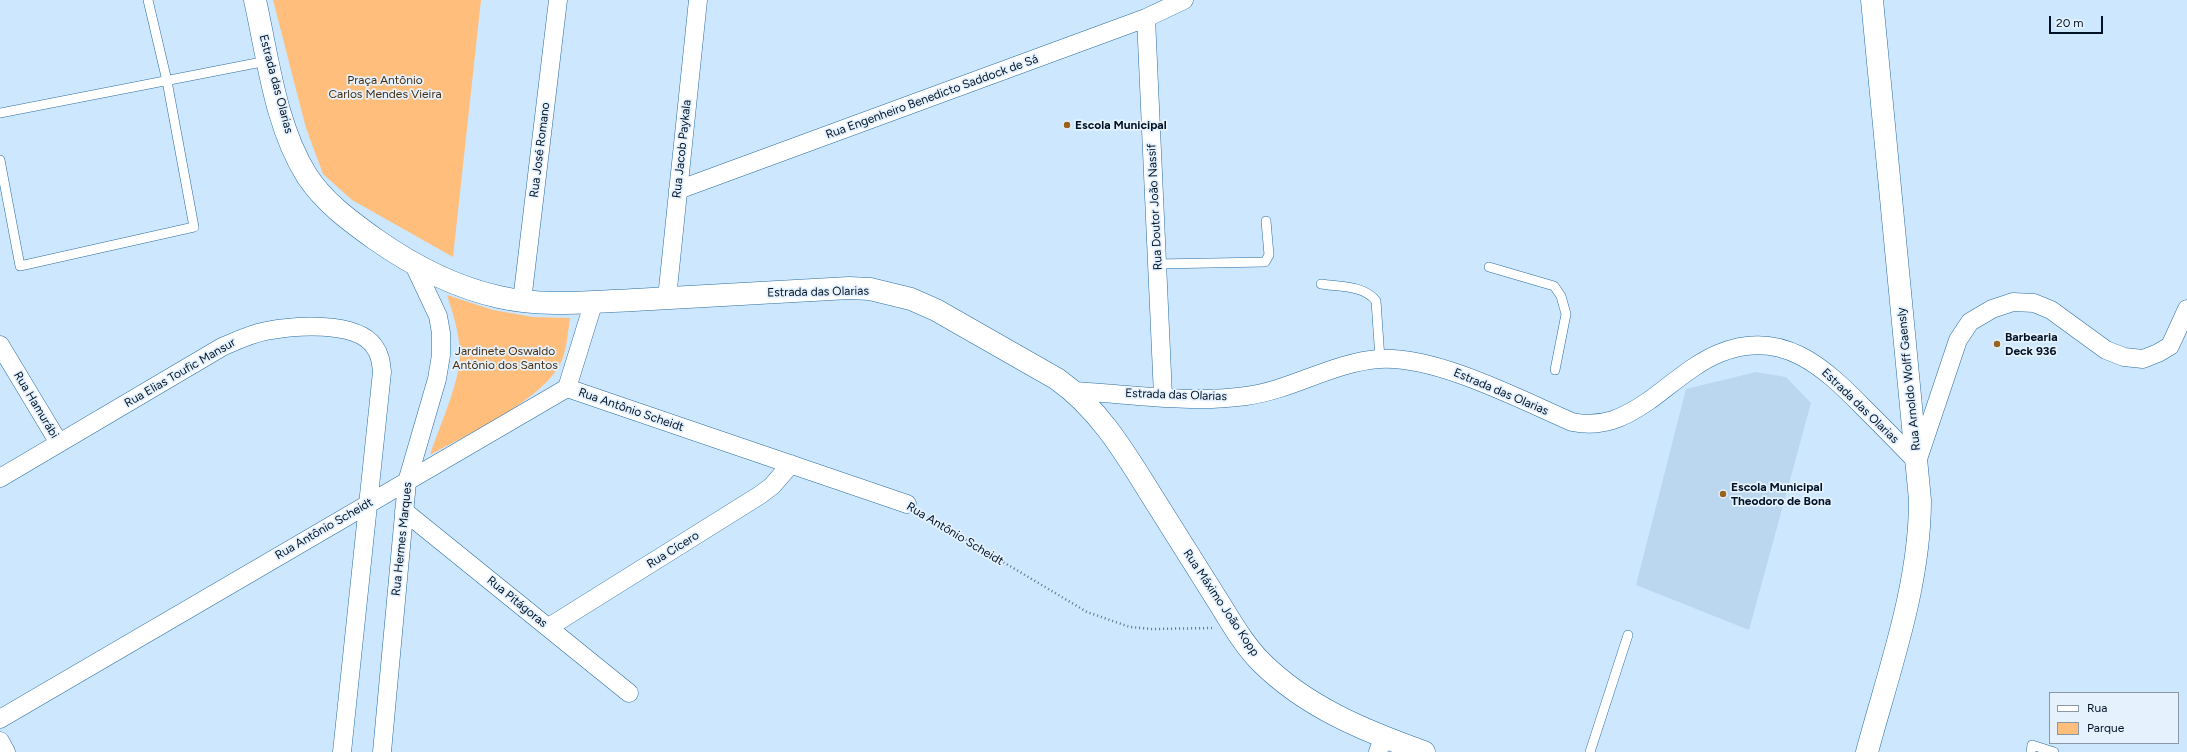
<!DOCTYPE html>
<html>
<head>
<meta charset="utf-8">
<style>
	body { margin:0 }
	#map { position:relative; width:2187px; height:752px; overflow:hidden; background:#cde7ff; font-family:Figtree,sans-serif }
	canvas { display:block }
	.legend { position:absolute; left:2049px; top:692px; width:130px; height:52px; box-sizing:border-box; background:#e5f2fe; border:1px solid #8998a8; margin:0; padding:5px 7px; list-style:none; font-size:12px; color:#001226 }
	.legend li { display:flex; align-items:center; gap:8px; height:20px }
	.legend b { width:20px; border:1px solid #8998a8 }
	.scale { position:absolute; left:2049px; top:16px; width:54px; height:18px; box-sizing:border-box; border:2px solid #001226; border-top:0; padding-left:5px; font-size:12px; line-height:14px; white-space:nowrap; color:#001226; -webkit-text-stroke:3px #e5f2fe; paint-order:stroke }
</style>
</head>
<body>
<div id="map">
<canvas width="2187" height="752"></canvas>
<ul class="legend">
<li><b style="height:5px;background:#fff"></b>Rua</li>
<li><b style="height:11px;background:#ffbe7c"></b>Parque</li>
</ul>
<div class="scale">20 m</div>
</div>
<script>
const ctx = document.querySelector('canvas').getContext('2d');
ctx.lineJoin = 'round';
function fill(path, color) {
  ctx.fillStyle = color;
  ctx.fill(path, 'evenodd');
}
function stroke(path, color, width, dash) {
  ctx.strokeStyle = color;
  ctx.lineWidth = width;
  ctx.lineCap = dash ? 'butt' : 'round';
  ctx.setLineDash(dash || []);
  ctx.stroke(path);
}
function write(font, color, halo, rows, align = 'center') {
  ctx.font = font + ' Figtree,sans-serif';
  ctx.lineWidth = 3.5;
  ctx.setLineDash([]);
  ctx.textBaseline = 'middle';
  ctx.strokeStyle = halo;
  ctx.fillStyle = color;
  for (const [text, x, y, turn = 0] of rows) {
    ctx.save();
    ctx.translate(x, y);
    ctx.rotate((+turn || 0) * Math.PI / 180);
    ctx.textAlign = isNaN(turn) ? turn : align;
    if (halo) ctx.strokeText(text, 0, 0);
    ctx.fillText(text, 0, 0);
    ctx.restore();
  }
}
fill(new Path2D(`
	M1756 372 1786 377 1811 403 1749 630 1636 585 1686 389Z`), '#bbd7f0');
fill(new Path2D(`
	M273 0H481L453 257 352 200 323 174 306 128Z
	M447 295 493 310 533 317 570 318C568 332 567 347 562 360 545 400 467 434 430 455 439 427 461 380 460 352 459 332 453 314 447 295Z`), '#ffbe7c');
const service = new Path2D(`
	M0 113 267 61
	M0 160 20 266 194 227 167 81 148 0
	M1157 264 1265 262 1269 255 1266 221
	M1489 267 1554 286 1561 296 1566 314 1555 370
	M1321 284C1339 287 1364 285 1376 301L1380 359
	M1590 752 1628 635
	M2031 752 2032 745 2054 752`);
const minor = new Path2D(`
	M1146 18 1163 396
	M678 190 1146 18 1184 0
	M667 298 698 0
	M522 301 558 0
	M0 345 59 443
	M567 388 594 301
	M1073 391C1129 394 1191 404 1246 396 1292 390 1333 362 1380 359 1437 356 1519 399 1572 422 1603 428 1624 418 1650 400 1672 384 1695 363 1720 353 1782 328 1824 367 1864 408 1882 426 1900 444 1917 462L1958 340 1970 322 1992 309 2013 302 2034 303 2051 310 2106 350 2124 357 2143 359 2158 353 2170 346 2187 309
	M0 478 222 347C236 341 250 334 266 331 293 326 355 320 374 346 380 354 381 362 382 372L342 752
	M404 511 629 693
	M549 627 760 495 772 486 791 464
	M0 719 567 388 907 504
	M0 741 6 752
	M382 752 407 482 437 379 441 355V333L438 316 413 263
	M1378 752 1383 738`);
const tertiary = new Path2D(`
	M1867 752C1889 670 1920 586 1920 500L1872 0`);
const secondary = new Path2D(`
	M255 0C268 58 275 125 307 176 324 202 350 221 375 239 412 265 454 287 499 297 542 307 590 302 634 300 705 296 777 292 849 288L870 289 911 299 936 310 1057 379C1098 408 1124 451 1150 493 1172 528 1194 563 1216 598 1230 620 1243 644 1261 662 1306 707 1365 731 1424 752`);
stroke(service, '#2b6ca1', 10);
stroke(minor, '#2b6ca1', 19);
stroke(tertiary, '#2b6ca1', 23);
stroke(secondary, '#2b6ca1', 23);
stroke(new Path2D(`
	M921 513 1087 612 1130 627 1152 629 1212 628`), '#5d7389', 2.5, [1, 3]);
stroke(service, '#fff', 9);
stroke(minor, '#fff', 18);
stroke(tertiary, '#fff', 22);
stroke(secondary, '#fff', 22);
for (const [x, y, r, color] of [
	[1067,125,4,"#9a621d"],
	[1997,344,4,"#9a621d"],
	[1723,494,4,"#9a621d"]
]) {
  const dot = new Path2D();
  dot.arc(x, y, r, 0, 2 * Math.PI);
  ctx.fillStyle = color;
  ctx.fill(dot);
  stroke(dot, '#e5f2fe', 1.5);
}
write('12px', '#482d0e', '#e5f2fe', [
	["Praça Antônio",385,80],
	["Carlos Mendes Vieira",385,94],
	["Jardinete Oswaldo",505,351],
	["Antônio dos Santos",505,365]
]);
write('12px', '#001226', '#e5f2fe', [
	["Estrada das Olarias",276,84,75],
	["Rua Engenheiro Benedicto Saddock de Sá",932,97,-20],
	["Rua Jacob Paykala",682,149,-84],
	["Rua José Romano",540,150,-83],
	["Rua Doutor João Nassif",1155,207,-93],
	["Estrada das Olarias",818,292,-1],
	["Rua Elias Toufic Mansur",180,373,-30],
	["Rua Arnoldo Wolff Gaensly",1909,379,-96],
	["Estrada das Olarias",1501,392,23],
	["Estrada das Olarias",1176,395,2],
	["Rua Hamurábi",36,405,59],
	["Estrada das Olarias",1860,406,44],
	["Rua Antônio Scheidt",631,410,19],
	["Rua Antônio Scheidt",324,529,-30],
	["Rua Antônio Scheidt",955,534,31],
	["Rua Hermes Marques",402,539,-84],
	["Rua Cícero",673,550,-32],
	["Rua Pitágoras",517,602,39],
	["Rua Máximo João Kopp",1221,603,56]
]);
write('bold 12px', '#001226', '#e5f2fe', [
	["Escola Municipal",1075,125],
	["Barbearia",2005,337],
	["Deck 936",2005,351],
	["Escola Municipal",1731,487],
	["Theodoro de Bona",1731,501]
], 'left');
</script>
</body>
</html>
